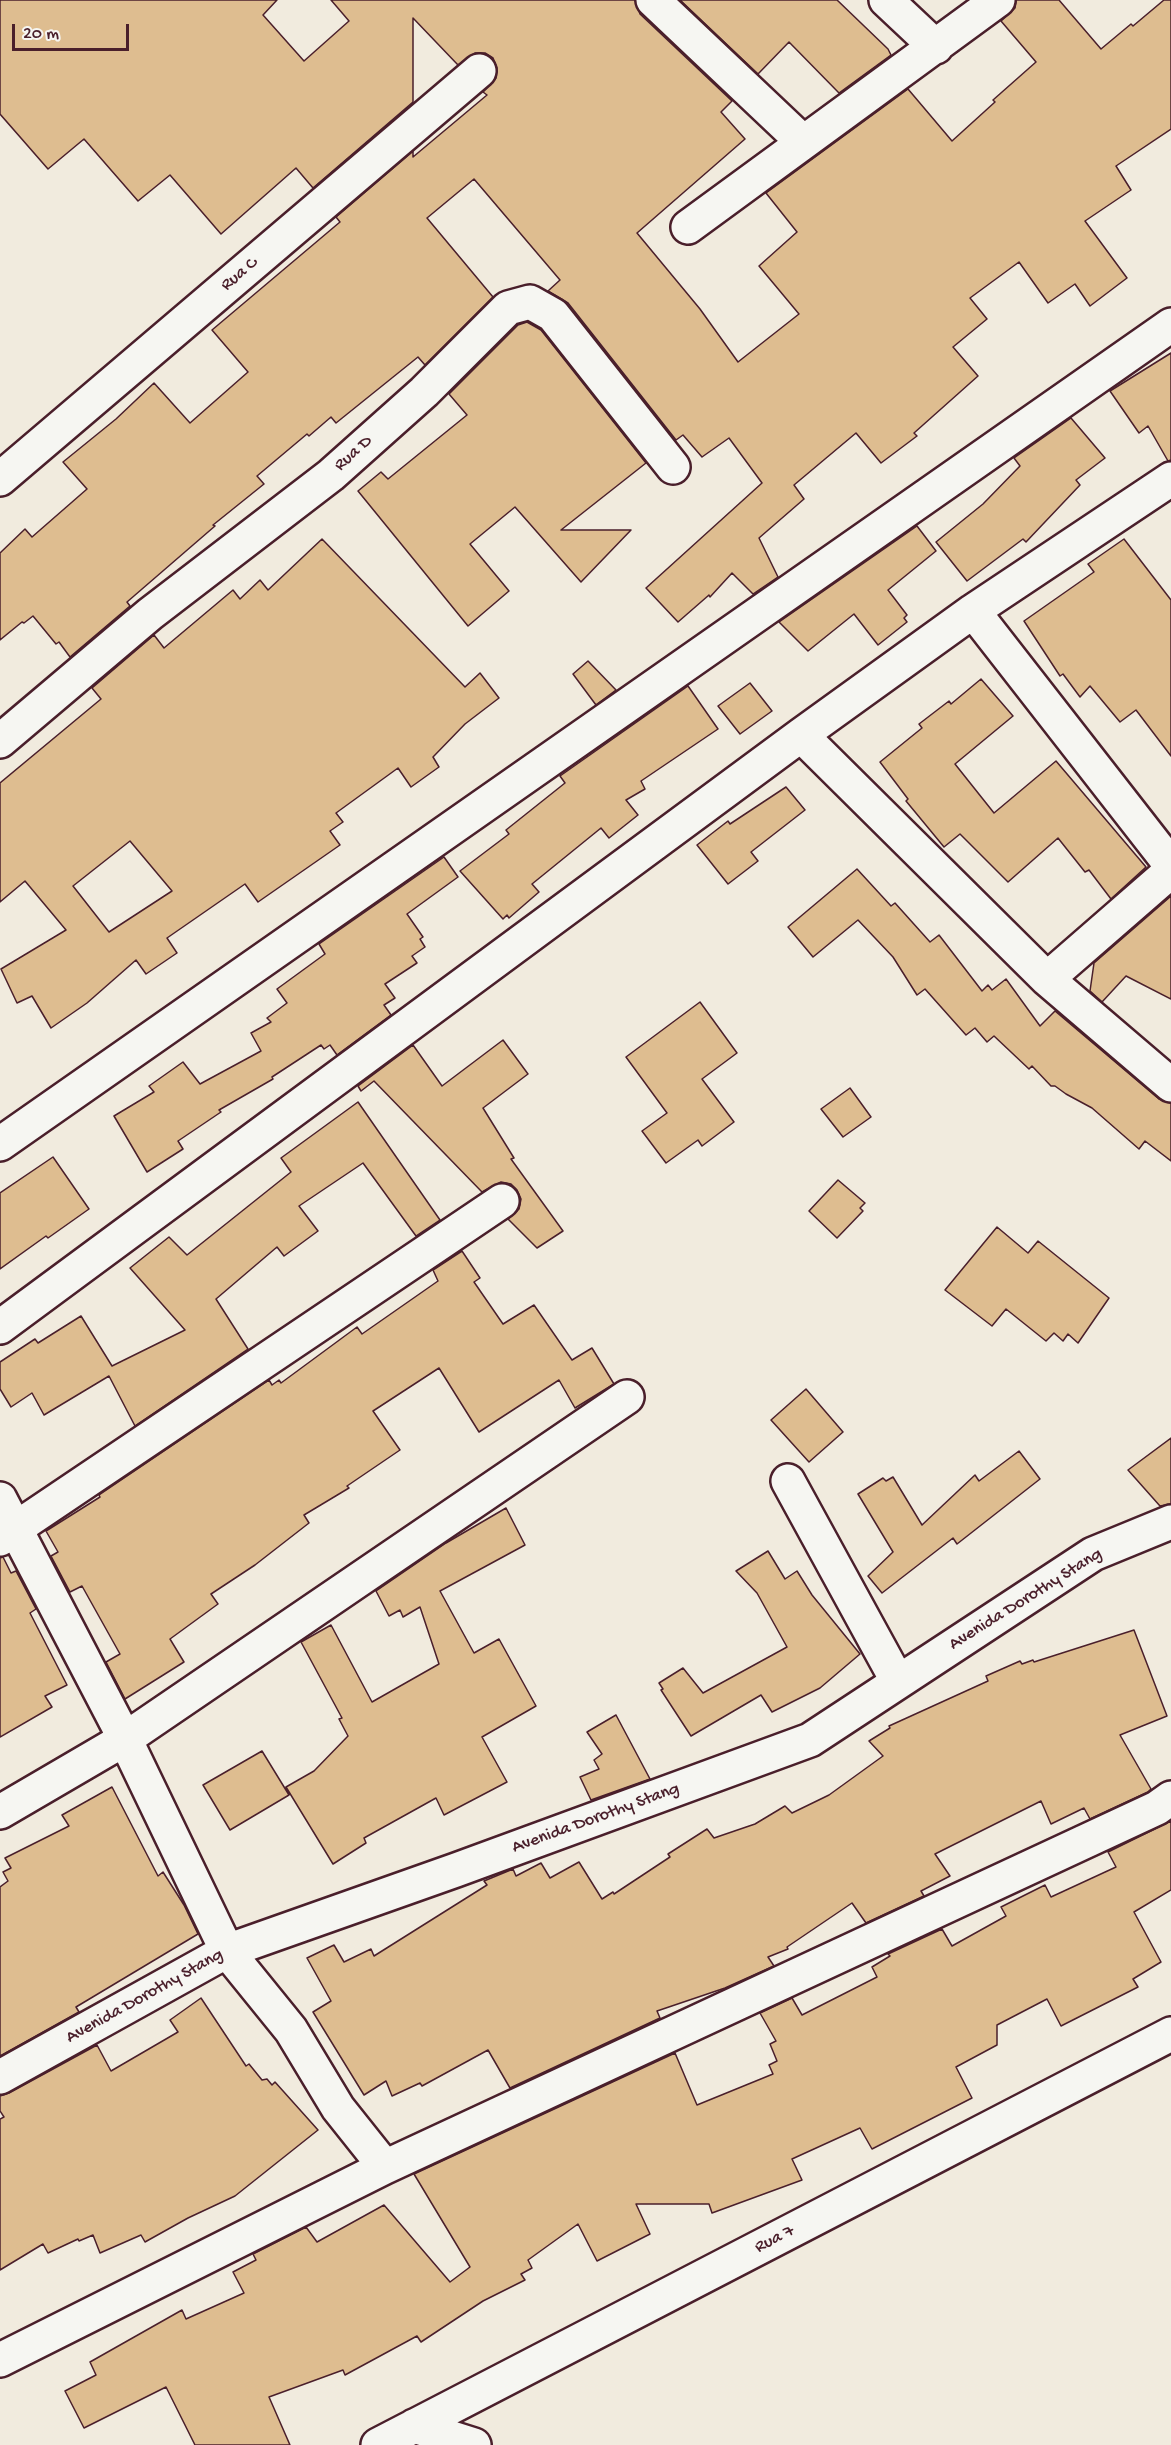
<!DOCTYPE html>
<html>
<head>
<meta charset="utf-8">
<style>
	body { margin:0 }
	#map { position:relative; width:1171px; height:2445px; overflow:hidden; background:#f1ebde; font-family:"Gochi Hand",sans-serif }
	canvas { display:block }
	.scale { position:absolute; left:12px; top:24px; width:117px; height:27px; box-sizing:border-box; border:3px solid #4a1f2b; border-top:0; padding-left:8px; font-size:18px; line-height:21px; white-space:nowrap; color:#4a1f2b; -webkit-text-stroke:4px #f6f6f2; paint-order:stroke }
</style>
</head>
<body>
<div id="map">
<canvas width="1171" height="2445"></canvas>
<div class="scale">20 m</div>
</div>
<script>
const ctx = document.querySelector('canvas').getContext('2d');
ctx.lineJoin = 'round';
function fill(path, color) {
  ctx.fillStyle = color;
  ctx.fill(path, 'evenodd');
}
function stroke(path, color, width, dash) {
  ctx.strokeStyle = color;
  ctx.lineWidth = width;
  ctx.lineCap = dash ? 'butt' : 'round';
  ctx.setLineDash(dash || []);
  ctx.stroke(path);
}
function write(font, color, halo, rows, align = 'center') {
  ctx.font = font + ' "Gochi Hand",sans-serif';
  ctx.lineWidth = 4.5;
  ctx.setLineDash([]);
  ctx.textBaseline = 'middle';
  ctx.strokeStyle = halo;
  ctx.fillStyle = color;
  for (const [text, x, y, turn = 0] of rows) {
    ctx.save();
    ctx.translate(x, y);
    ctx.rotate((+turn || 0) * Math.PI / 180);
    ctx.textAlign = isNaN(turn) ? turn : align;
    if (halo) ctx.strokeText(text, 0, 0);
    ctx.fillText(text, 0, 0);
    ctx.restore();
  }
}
const building = new Path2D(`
	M0 0H277L263 15 304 61 349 21 331 0H635L640 14 732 101 721 112 745 139 637 233 700 309 738 362 799 314 759 266 797 232 766 193 908 89 952 141 995 102 993 100 1036 62 1001 21 1015 8 1016 0H1059L1101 49 1131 24 1133 26 1164 0H1171V129L1116 166 1131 190 1085 221 1127 278 1090 306 1075 284 1048 303 1019 262 970 298 987 319 953 347 978 376 914 433 917 436 881 463 856 433 794 485 804 499 759 538 778 577 753 594 732 573 710 597 709 595 678 622 646 588 762 483 729 438 702 457 683 435 676 440 568 303 548 291 560 280 474 179 427 218 493 297 425 365 418 357 336 423 331 417 309 436 307 434 257 476 264 484 213 525 215 526 127 602 130 606 70 657 59 642 56 644 33 616 24 623 22 622 0 640V553L25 529 32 537 87 489 63 462 116 419 154 383 190 423 248 372 212 330 340 222 336 217 413 151V157L487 95 483 92 496 78 497 68 493 58 485 53H475L458 65 413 18V102L313 188 296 168 221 234 170 175 138 201 84 139 48 169 0 114Z
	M680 0H837L888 49 891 55 839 93 789 42 758 74Z
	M527 322 541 330 646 463 561 530H631L581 582 515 507 470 544 509 591 468 626 358 491 381 472 388 479 467 415 449 394 518 325Z
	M1171 353V460L1168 461 1148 426 1139 433 1110 391Z
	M1071 418 1105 458 1076 480 1080 485 1026 542 1023 539 967 581 936 542 983 504 1020 466 1014 458Z
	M917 526 936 551 888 590 907 615 904 618 907 622 878 645 854 614 808 651 779 622Z
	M322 539 465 687 480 673 499 698 465 724 433 757 439 767 411 787 398 768 336 813 343 822 330 831 340 845 258 902 245 884 167 938 177 953 146 974 136 960 87 1003 51 1028 32 996 17 1003 1 969 66 930 25 881 0 902V783L101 699 92 688 154 635 164 648 233 590 240 599 260 580 268 590ZM130 841 172 891 109 932 73 886Z
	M1124 539 1171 600V756L1136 710 1120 722 1090 686 1080 697 1063 674 1060 676 1024 621 1094 572 1088 564Z
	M588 661 616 690 596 705 573 674Z
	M981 679 1013 716 955 764 994 813 1056 761 1146 867 1111 899 1089 870 1085 872 1058 838 1008 882 960 834 944 847 906 801 908 799 880 762 922 728 919 724 949 701 951 704Z
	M750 683 772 711 740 734 718 706Z
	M688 686 718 729 641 781 645 789 626 800 638 815 609 838 601 828 532 884 539 892 509 918 507 915 503 919 460 871 509 834 506 830 565 783 560 776Z
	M786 787 805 810 751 852 758 861 728 884 697 845 728 821 730 824Z
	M444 857 458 877 407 914 423 937 420 939 425 947 412 956 417 963 385 984 395 998 384 1005 391 1015 337 1055 330 1045 324 1049 321 1045 272 1077 273 1079 219 1110 221 1112 178 1141 183 1149 147 1172 114 1116 154 1092 149 1086 183 1062 200 1084 261 1051 251 1033 271 1022 267 1018 287 1003 277 989 325 954 319 944Z
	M857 869 891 906 895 903 930 942 939 935 982 991 988 985 992 990 1006 979 1040 1026 1055 1011 1159 1099 1171 1103V1161L1145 1141 1139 1149 1092 1108 1066 1094 1055 1086H1051L1032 1066 1029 1069 994 1036 987 1042 975 1028 966 1035 925 989 917 995 893 957 858 920 813 957 788 927Z
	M1171 896V999L1126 976 1102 1002 1090 991 1094 963Z
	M700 1002 737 1053 702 1079 734 1122 702 1146 698 1140 666 1163 642 1131 667 1113 626 1057Z
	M503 1040 528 1074 483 1108 514 1158 511 1159 563 1231 537 1248 508 1219 519 1209 521 1199 517 1190 511 1184 501 1182 482 1192 374 1081 361 1091 358 1086 413 1045 442 1086Z
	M850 1088 871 1117 843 1137 821 1109Z
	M358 1102 440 1220 416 1236 363 1163 299 1206 318 1231 284 1256 277 1247 216 1299 248 1349 135 1426 109 1376 44 1415 32 1393 11 1407 0 1389V1362L35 1339 38 1343 81 1316 112 1366 185 1330 130 1268 169 1237 187 1255 291 1172 281 1158Z
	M53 1157 89 1209 48 1238 46 1236 0 1269V1193Z
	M838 1180 865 1203 860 1208 863 1211 837 1238 809 1211Z
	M997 1227 1028 1253 1038 1241 1109 1298 1078 1343 1068 1334 1063 1341 1054 1333 1046 1341 1006 1309 992 1326 945 1290Z
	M462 1251 480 1278 474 1282 503 1324 534 1305 572 1360 592 1348 614 1384 575 1408 559 1380 479 1432 439 1368 373 1411 400 1450 347 1486 349 1488 304 1515 309 1523 255 1565 211 1594 218 1604 170 1639 184 1662 125 1699 106 1662 120 1654 82 1586 70 1592 51 1556 58 1552 46 1531 100 1497 99 1495 269 1380 272 1385 279 1380 281 1383 357 1327 362 1334 438 1281 433 1270Z
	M806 1389 843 1432 809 1462 771 1420Z
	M1171 1438V1504L1160 1506 1128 1470Z
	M1019 1451 1040 1479 957 1544 953 1538 882 1593 868 1576 893 1552 858 1494 883 1478 886 1481 893 1477 922 1525 975 1475 979 1481Z
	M506 1508 525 1545 440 1591 474 1653 499 1639 536 1706 482 1737 507 1782 444 1815 436 1798 364 1838 366 1843 333 1864 286 1787 314 1771 348 1736 339 1719 342 1718 301 1642 331 1625 372 1702 439 1664 420 1607 403 1617 400 1610 389 1616 376 1591 446 1543Z
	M768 1551 785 1579 797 1571 812 1595 860 1654 820 1688 772 1712 761 1695 691 1736 661 1690 663 1689 659 1683 683 1668 703 1693 787 1647 757 1593 736 1571Z
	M3 1557 11 1573 16 1571 36 1609 30 1613 67 1685 45 1696 52 1707 0 1737V1558Z
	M1134 1630 1167 1716 1120 1735 1151 1789 1148 1792 1090 1819 1084 1808 1051 1824 1041 1801 935 1854 950 1876 921 1891 924 1896 866 1923 852 1903 787 1947 788 1949 768 1957 774 1966 725 1988 657 2011 660 2018 510 2088 488 2050 422 2086 420 2083 392 2096 386 2081 364 2095 313 2012 331 2001 307 1958 334 1945 344 1962 371 1949 374 1956 487 1885 484 1881 513 1869 516 1876 541 1863 550 1878 579 1862 602 1899 613 1892 614 1894 670 1857 668 1854 707 1829 714 1838 755 1824 785 1806 792 1813 829 1795 883 1756 869 1741 890 1728 889 1726 988 1681 986 1676 1020 1661 1022 1664 1033 1660 1034 1662Z
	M616 1715 650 1779 591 1800 580 1777 599 1769 594 1760 602 1754 587 1732Z
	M262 1751 289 1795 230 1830 203 1785Z
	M112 1787 158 1876 163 1872 184 1905 198 1934 76 2007 79 2012 0 2056V1887L8 1881 3 1872 11 1868 5 1858 69 1826 62 1815Z
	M1171 1821V1890L1134 1912 1161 1962 1133 1979 1138 1987 1061 2026 1047 1999 997 2025V2045L956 2067 972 2098 872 2149 860 2128 792 2159 802 2180 712 2213 709 2204H636L650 2234 597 2261 578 2224 528 2260 532 2268 521 2274 525 2280 483 2301 421 2342 417 2336 345 2375 343 2370 269 2397 290 2445H195L166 2387 84 2428 65 2391 96 2375 90 2362 182 2310 186 2319 244 2293 233 2272 256 2260 253 2254 306 2227 317 2242 384 2205 450 2282 470 2267 414 2174 675 2053 697 2105 773 2074 769 2065 777 2061 770 2044 776 2041 760 2013 792 1998 802 2015 877 1977 872 1967 890 1956 888 1954 942 1929 952 1946 1006 1916 1001 1907 1045 1885 1051 1897 1116 1867 1108 1852Z
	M201 1998 246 2066 249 2064 262 2080 267 2079 272 2085 275 2082 318 2130 235 2196 188 2218 145 2242 141 2235 100 2253 93 2235 79 2241 78 2239 48 2253 43 2244 0 2270V2119L4 2117 0 2111V2096L9 2093 97 2045 111 2071 178 2032 170 2020Z`);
fill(building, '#debd90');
stroke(building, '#4a1f2b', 1.5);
const street = new Path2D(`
	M653 0 803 142
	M886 0 936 47
	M688 227 998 0
	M0 479 479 71
	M973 611 1171 865
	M801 735 1047 979 1171 1085
	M0 741 150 614 331 475 424 392 508 308 530 302 553 315 673 467
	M1047 979 1171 871
	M0 1144 1171 325
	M0 1327 801 735 973 611 1171 479
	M788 1481 898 1682
	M0 1499 125 1739 227 1951 291 2030 338 2108 385 2167
	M0 1539 502 1201
	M0 1812 125 1739 627 1397
	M0 2077 227 1951 456 1870 810 1740 1093 1554 1171 1522
	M0 2360 385 2167 1157 1808 1171 1798
	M414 2426 474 2445
	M378 2445 1171 2034`);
stroke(street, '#4a1f2b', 38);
stroke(street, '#f6f6f2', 33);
write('18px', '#4a1f2b', '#f6f6f2', [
	["Rua C",240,275,-40],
	["Rua D",354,454,-42],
	["Avenida Dorothy Stang",1026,1600,-32],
	["Avenida Dorothy Stang",596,1819,-20],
	["Avenida Dorothy Stang",145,1997,-29],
	["Rua 7",775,2240,-27]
]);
</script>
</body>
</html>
